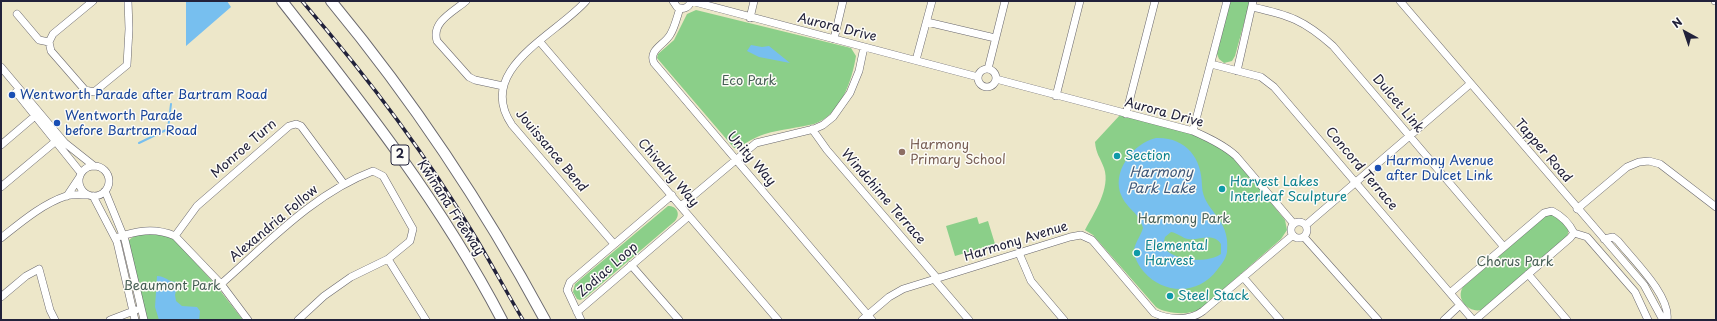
<!DOCTYPE html>
<html>
<head>
<meta charset="utf-8">
<style>
	body { margin:0 }
	#map { position:relative; width:1717px; height:321px; overflow:hidden; background:#ede7c9; font-family:"Playpen Sans",sans-serif }
	canvas { display:block }
	.frame { position:absolute; inset:0; border:2px solid #22223b; pointer-events:none }
	.north { position:absolute; left:1665px; top:12px; width:40px; height:40px; -webkit-text-stroke:3px #fdfcf7; paint-order:stroke; rotate:320deg; font-size:11px; font-weight:700; line-height:16px; text-align:center; color:#22223b }
	.north::after { content:''; display:block; margin:auto; width:14px; height:18px; background:#22223b; clip-path:polygon(50% 0,100% 100%,50% 72%,0 100%) }
</style>
</head>
<body>
<div id="map">
<canvas width="1717" height="321"></canvas>
<div class="frame"></div>
<div class="north">N</div>
</div>
<script>
const ctx = document.querySelector('canvas').getContext('2d');
ctx.lineJoin = 'round';
function fill(path, color) {
  ctx.fillStyle = color;
  ctx.fill(path, 'evenodd');
}
function stroke(path, color, width, dash) {
  ctx.strokeStyle = color;
  ctx.lineWidth = width;
  ctx.lineCap = dash ? 'butt' : 'round';
  ctx.setLineDash(dash || []);
  ctx.stroke(path);
}
function write(font, color, halo, rows, align = 'center') {
  ctx.font = font + ' "Playpen Sans",sans-serif';
  ctx.lineWidth = 3;
  ctx.setLineDash([]);
  ctx.textBaseline = 'middle';
  ctx.strokeStyle = halo;
  ctx.fillStyle = color;
  for (const [text, x, y, turn = 0] of rows) {
    ctx.save();
    ctx.translate(x, y);
    ctx.rotate((+turn || 0) * Math.PI / 180);
    ctx.textAlign = isNaN(turn) ? turn : align;
    if (halo) ctx.strokeText(text, 0, 0);
    ctx.fillText(text, 0, 0);
    ctx.restore();
  }
}
fill(new Path2D(`
	M1230 1H1250L1235 56 1232 61 1224 63 1219 59 1217 54Z
	M696 10 851 48 856 56C852 80 841 115 814 124 798 128 781 129 765 134 755 137 746 143 737 148H734L657 58 658 54 674 40 687 14Z
	M1120 115 1193 134 1230 153 1285 220 1287 230 1281 239 1199 310C1188 315 1166 314 1156 307L1093 235 1085 230C1094 213 1111 188 1104 168 1100 157 1096 154 1095 142Z
	M668 206C677 206 681 214 675 221L585 298 580 300 577 299 573 292 575 284Z
	M1553 213 1569 229 1567 237 1481 310C1469 313 1455 299 1463 287L1548 214Z
	M977 217 979 224 988 221 995 244 955 256 946 226Z
	M137 234H160L174 239 215 284 243 320H146L128 245 129 240Z`), '#8bcf89');
fill(new Path2D(`
	M186 1H227L231 7 186 46Z
	M751 45 762 47 769 46 790 63 759 57 747 51Z
	M1156 138C1186 137 1202 158 1202 186 1203 212 1231 217 1227 252 1226 259 1221 265 1217 270 1199 295 1164 295 1144 272 1139 266 1134 258 1134 250 1135 243 1141 235 1143 228 1138 211 1129 211 1122 197 1110 173 1133 143 1156 138ZM1171 232C1178 233 1182 238 1188 239 1199 241 1213 232 1221 244V254C1208 264 1169 261 1163 245L1165 237Z
	M157 276C166 276 169 283 178 282L175 295 176 301 182 306 197 307 200 311 199 320H159L155 307Z`), '#77bfef');
stroke(new Path2D(`
	M139 143 168 129 171 104`), '#77bfef', 2);
const minor = new Path2D(`
	M93 1 53 34 49 42 51 51 85 90 94 92 127 65 129 29 128 1
	M466 1C453 12 431 22 437 41L469 77 475 80 503 86
	M586 1C556 35 474 70 512 125L614 244
	M673 1 677 7C683 10 689 8 691 1
	M691 1 978 77
	M1400 1 1644 285 1663 320
	M1715 1H1716
	M1252 7C1289 15 1304 20 1333 46L1504 247
	M680 8C677 17 675 27 670 35 664 45 648 50 654 63L872 320
	M17 14 39 40 49 42
	M750 18 754 1
	M927 22 995 38
	M834 39 843 1
	M540 42 778 320
	M916 60 932 1
	M1211 64 1261 77 1274 87 1473 320
	M1 67 65 143 94 166
	M988 69 1005 1
	M978 78a9 9 0 1 1 18 0a9 9 0 1 1-18 0Z
	M1237 71 1253 1
	M996 79 1193 131C1209 138 1224 145 1236 156L1294 224
	M16 92 81 173
	M1056 96 1080 1
	M1126 114 1155 1
	M812 129 827 150 937 278
	M1193 131 1227 1
	M1 145 35 116
	M79 181a15 15 0 1 1 30 0a15 15 0 1 1-30 0Z
	M1 187 56 141
	M105 191 125 240 144 320
	M67 196 79 178
	M93 196 117 242 135 320
	M681 206 756 143 814 129 823 125 833 117 850 93 859 71 864 47
	M1577 209 1627 167 1639 162 1649 161 1660 164 1716 207
	M1291 230a8 8 0 1 1 16 0a8 8 0 1 1-16 0Z
	M1306 225 1470 84
	M1574 233 1587 237 1635 292 1648 320
	M175 236 197 206 289 126 296 124 301 126 344 184
	M1304 237 1378 320
	M1 238C20 223 42 204 66 196 73 194 81 195 88 195
	M115 238C136 231 154 227 175 236L221 284 248 320
	M1604 239 1613 237 1618 241C1633 260 1671 296 1667 320
	M1019 253 1031 281 1064 320
	M388 259 426 320
	M631 265 679 320
	M1528 274 1567 320
	M1243 277 1280 320
	M934 279 969 320
	M221 284C268 243 314 193 373 171L383 176 413 229 410 241 388 259 351 277 324 296 298 320
	M1450 293 1544 213 1552 211C1562 216 1569 223 1574 233L1570 238 1475 320
	M1 297 26 276 39 269 50 310 55 320
	M577 312 689 216
	M110 320 136 310
	M581 320 567 290 570 282 672 195
	M862 320 889 297 903 289 1070 237 1081 235 1092 240 1154 313C1169 320 1190 321 1203 311L1293 235
	M1444 320 1460 305`);
const highway = new Path2D(`
	M282 1C363 104 441 203 502 320
	M331 1C413 100 484 207 545 320`);
stroke(minor, '#69676d', 8);
stroke(highway, '#69676d', 12);
stroke(minor, '#fff', 7);
stroke(highway, '#fff', 10);
const rail = new Path2D(`
	M302 1C366 75 426 154 476 238 492 265 507 293 523 320`);
stroke(rail, '#22223b', 3.5);
stroke(rail, '#fdfcf7', 2, [6]);
for (const [x, y, r, color] of [
	[12,95,4,"#1a4fb4"],
	[57,123,4,"#1a4fb4"],
	[902,152,4,"#8d6e63"],
	[1117,156,4,"#0f9aa8"],
	[1378,168,4,"#1a4fb4"],
	[1222,189,4,"#0f9aa8"],
	[1137,253,4,"#0f9aa8"],
	[1170,296,4,"#0f9aa8"]
]) {
  const dot = new Path2D();
  dot.arc(x, y, r, 0, 2 * Math.PI);
  ctx.fillStyle = color;
  ctx.fill(dot);
  stroke(dot, '#fdfcf7', 1.5);
}
for (const [x, y, w] of [
	[400,155,18]
]) {
  const box = new Path2D();
  box.roundRect(x - w / 2, y - 10, w, 20, 3);
  ctx.fillStyle = '#fdfcf7';
  ctx.fill(box);
  stroke(box, '#22223b', 1);
}
write('bold 12px', '#22223b', null, [
	["2",400,155]
]);
write('13px', '#22223b', '#fdfcf7', [
	["Aurora Drive",837,28,14],
	["Dulcet Link",1398,104,50],
	["Aurora Drive",1164,113,15],
	["Monroe Turn",244,149,-41],
	["Jouissance Bend",551,151,50],
	["Tapper Road",1543,151,49],
	["Unity Way",751,159,49],
	["Concord Terrace",1361,169,50],
	["Chivalry Way",668,173,49],
	["Windchime Terrace",883,197,49],
	["Kwinana Freeway",450,208,57],
	["Alexandria Follow",274,224,-40],
	["Harmony Avenue",1016,242,-17],
	["Zodiac Loop",608,270,-41]
]);
write('13px', '#475f56', '#fdfcf7', [
	["Eco Park",749,81],
	["Harmony Park",1184,219],
	["Chorus Park",1515,262],
	["Beaumont Park",172,286]
]);
write('13px', '#164399', '#fdfcf7', [
	["Wentworth Parade after Bartram Road",20,95],
	["Wentworth Parade",65,116],
	["before Bartram Road",65,131],
	["Harmony Avenue",1386,161],
	["after Dulcet Link",1386,176]
], 'left');
write('13px', '#785e54', '#fdfcf7', [
	["Harmony",910,145],
	["Primary School",910,160]
], 'left');
write('13px', '#0d838f', '#fdfcf7', [
	["Section",1125,156],
	["Harvest Lakes",1230,182],
	["Interleaf Sculpture",1230,197],
	["Elemental",1145,246],
	["Harvest",1145,261],
	["Steel Stack",1178,296]
], 'left');
write('italic 14px', '#40597a', '#fdfcf7', [
	["Harmony",1161,173],
	["Park Lake",1161,189]
]);
</script>
</body>
</html>
